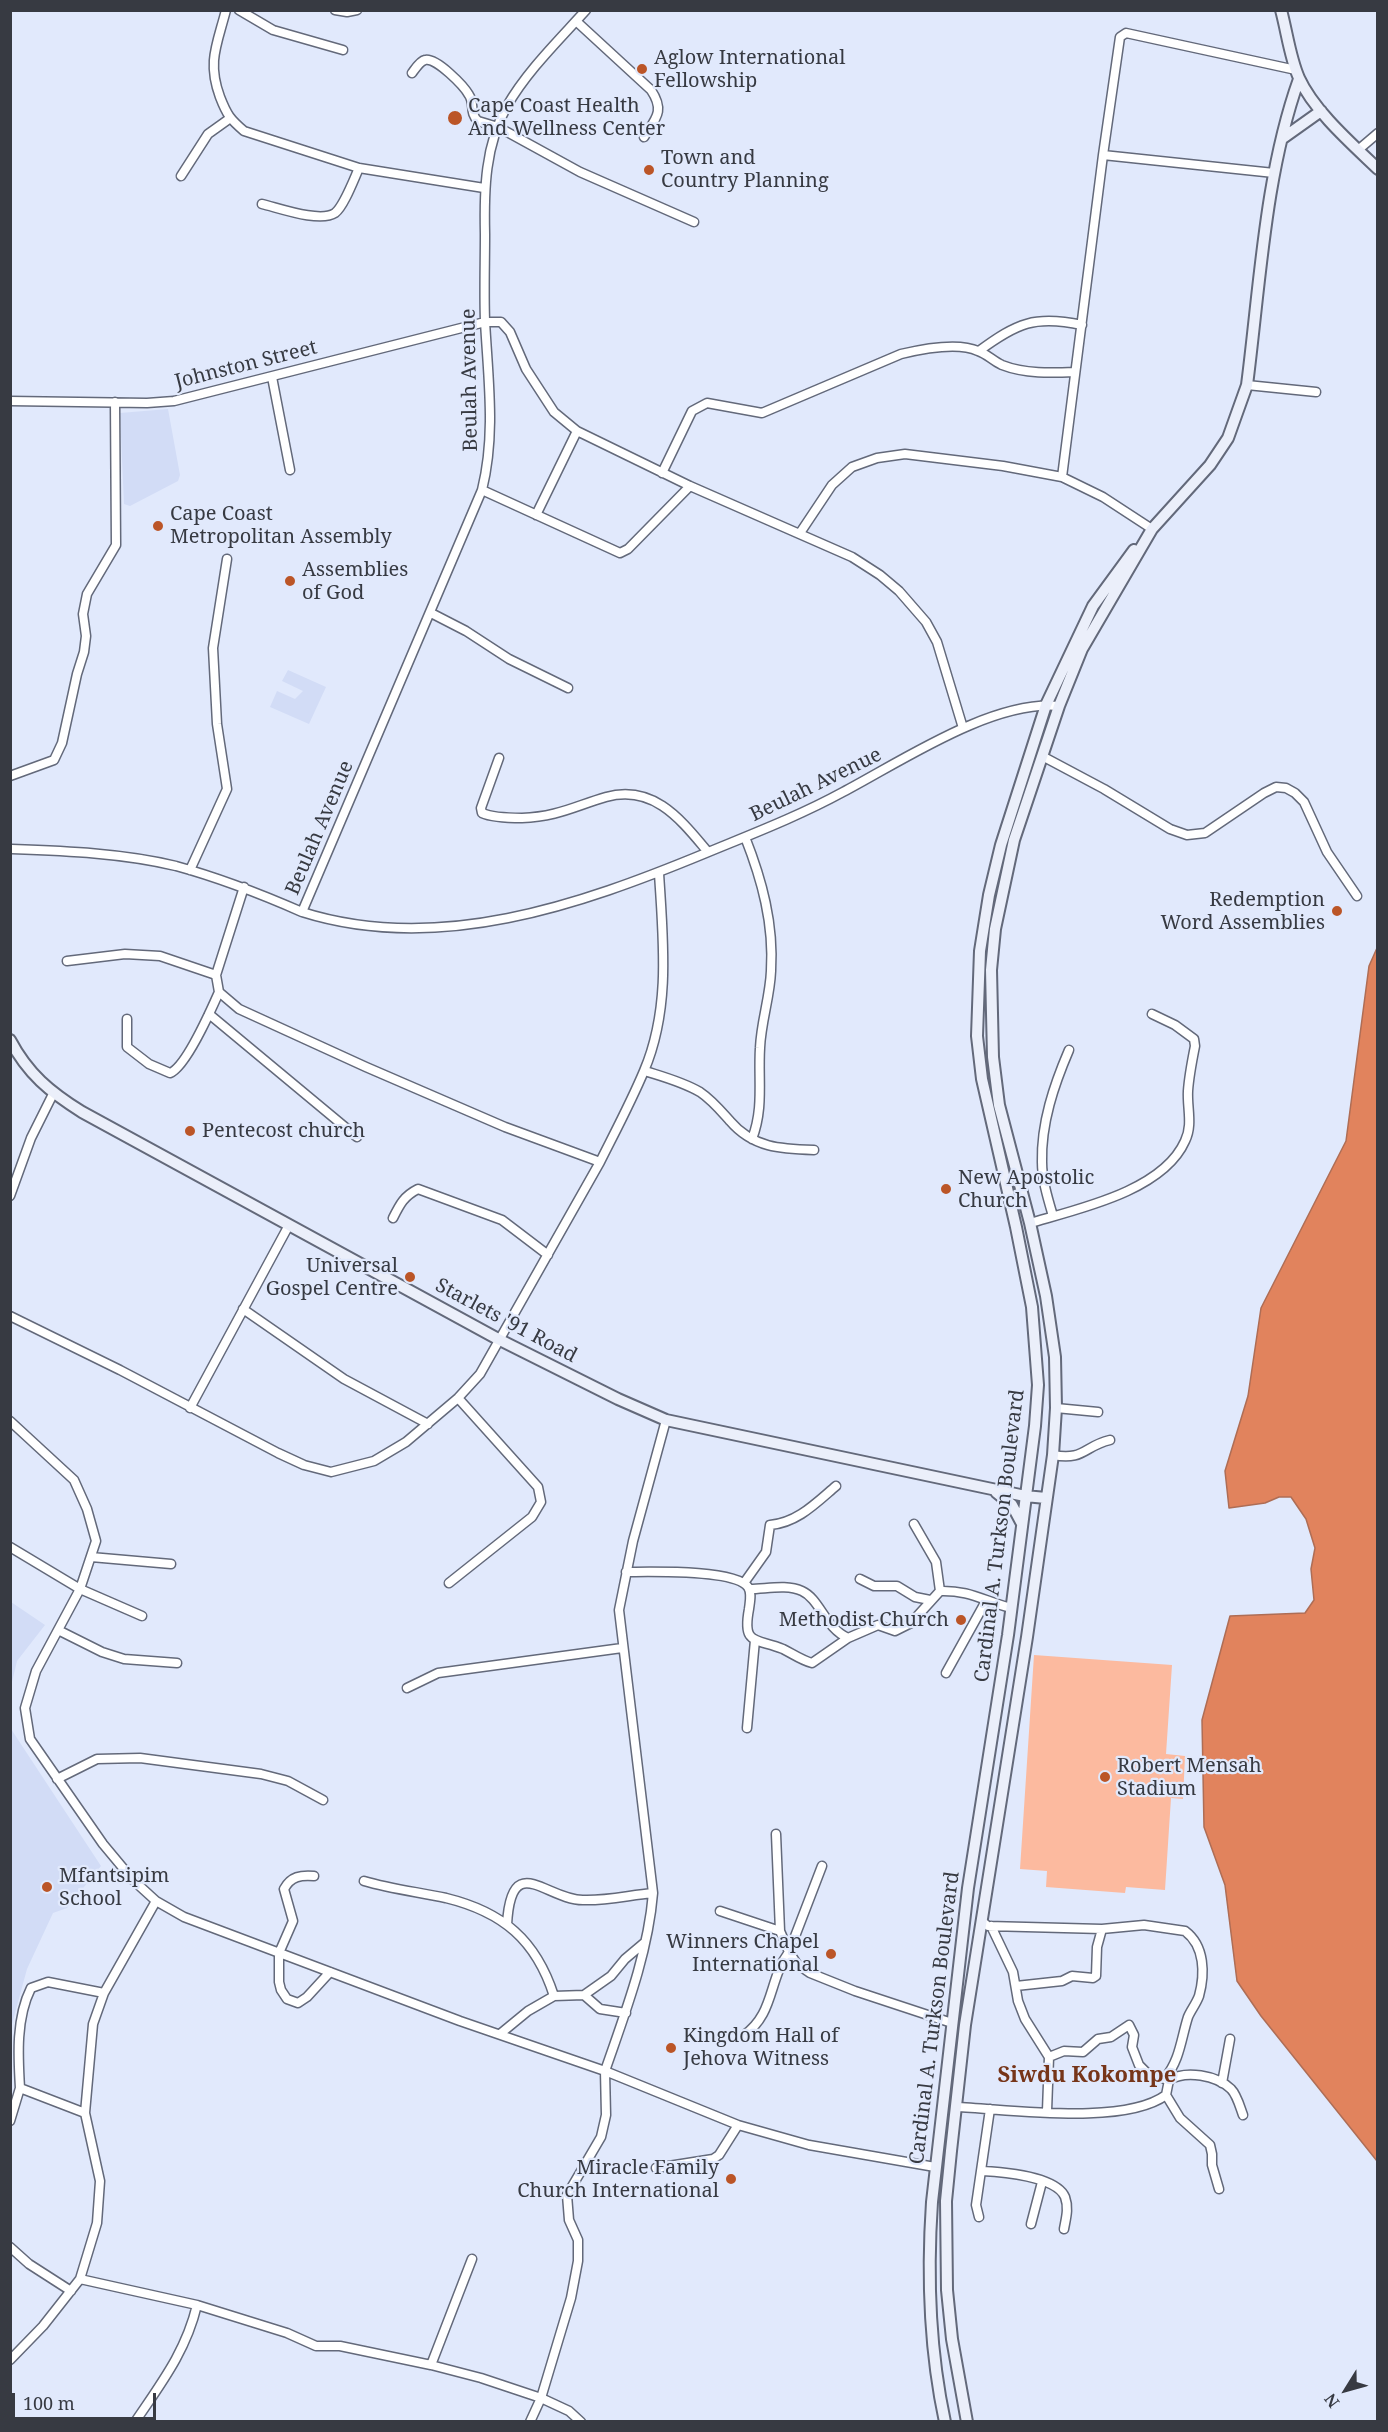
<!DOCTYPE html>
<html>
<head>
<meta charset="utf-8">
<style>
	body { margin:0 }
	#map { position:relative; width:1388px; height:2432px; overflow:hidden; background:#e1e9fc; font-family:"Noto Serif",serif }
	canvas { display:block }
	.frame { position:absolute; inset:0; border:12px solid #373a42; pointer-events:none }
	.north { position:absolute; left:1316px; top:2360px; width:60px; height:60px; -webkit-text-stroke:4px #e1e9fc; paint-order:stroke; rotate:233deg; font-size:16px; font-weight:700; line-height:24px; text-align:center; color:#373a42 }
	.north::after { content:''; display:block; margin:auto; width:21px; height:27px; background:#373a42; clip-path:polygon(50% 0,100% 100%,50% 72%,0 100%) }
	.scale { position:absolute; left:12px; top:2393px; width:144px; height:27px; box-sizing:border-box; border:3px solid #373a42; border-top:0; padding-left:8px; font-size:18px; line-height:21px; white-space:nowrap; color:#373a42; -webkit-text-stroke:4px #e1e9fc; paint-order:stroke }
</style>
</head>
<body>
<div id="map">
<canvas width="1388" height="2432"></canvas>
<div class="frame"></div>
<div class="north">N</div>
<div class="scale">100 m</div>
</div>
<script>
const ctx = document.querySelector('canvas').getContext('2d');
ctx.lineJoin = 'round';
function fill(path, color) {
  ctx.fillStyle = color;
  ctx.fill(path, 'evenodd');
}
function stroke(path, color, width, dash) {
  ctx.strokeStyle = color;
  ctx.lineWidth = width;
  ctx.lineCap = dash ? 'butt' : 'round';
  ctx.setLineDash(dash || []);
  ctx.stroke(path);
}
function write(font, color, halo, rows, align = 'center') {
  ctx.font = font + ' "Noto Serif",serif';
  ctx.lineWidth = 4.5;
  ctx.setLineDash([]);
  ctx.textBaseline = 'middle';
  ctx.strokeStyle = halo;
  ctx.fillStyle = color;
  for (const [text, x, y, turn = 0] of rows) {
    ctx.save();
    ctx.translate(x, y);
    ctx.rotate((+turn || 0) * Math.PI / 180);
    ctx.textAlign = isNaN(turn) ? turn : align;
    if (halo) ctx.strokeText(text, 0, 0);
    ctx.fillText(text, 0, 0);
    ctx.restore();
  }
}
fill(new Path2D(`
	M168 409 180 475 178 481 130 506 124 504 120 413Z
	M288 670 326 687 309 724 270 707 277 691 295 699 303 691 282 681Z
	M11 1602 45 1625 17 1661 11 1686Z
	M11 1729 101 1866 67 1908 53 1913 27 1969 12 2024 11 2036Z`), '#d2dcf6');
fill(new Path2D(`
	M1034 1655 1172 1665 1166 1754 1185 1756 1183 1799 1171 1798 1165 1890 1126 1887 1125 1893 1046 1887 1047 1871 1020 1869Z`), '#fcba9f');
const water = new Path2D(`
	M1377 948V2161L1261 2016 1237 1981 1225 1885 1204 1827 1202 1720 1230 1616 1305 1613 1314 1600 1311 1569 1315 1548 1306 1519 1291 1497H1279L1265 1503 1229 1508 1225 1471 1248 1396 1261 1308 1346 1141 1369 966Z`);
fill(water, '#e1835d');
stroke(water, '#ae6d55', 1.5);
const street = new Path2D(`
	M226 10C217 45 207 62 220 97 227 115 230 119 244 131L359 168 484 188
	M239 10 273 30 343 50
	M335 10 347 12 357 10
	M586 10C559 40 527 71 507 106 485 145 484 190 485 234 485 263 484 292 485 321 488 378 496 434 482 490L302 912C438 955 580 905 706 853 752 834 799 816 843 792 902 761 992 700 1059 706
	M576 21 651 90C665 111 656 118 644 137
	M412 73C415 69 420 61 425 60 436 57 464 86 469 95 475 104 469 113 478 121L498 127 580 172 694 222
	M1358 150 1378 133
	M1103 155 1274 173
	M181 176 208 134 229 119
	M262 204C279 208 320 223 335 213 344 206 354 179 359 168
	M979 351C1017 323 1035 315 1082 325
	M272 377 290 470
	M1247 385 1316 392
	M10 401 147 403 174 401 485 322H501L510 332 526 369 554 412 577 431 690 486 852 557 880 575 899 591 926 622 937 642 963 728
	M662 473 692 411 707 403 762 413 901 354C922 349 958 342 978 351 987 354 993 361 1002 365 1025 374 1051 373 1075 372
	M1062 477 1103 155 1120 37 1126 33 1296 70
	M482 490 620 553 628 549 690 486
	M536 515 577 431
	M800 533 832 485 852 467 877 458 905 454 1003 466 1062 477 1103 497 1152 529
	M431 613 466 631 509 659 568 688
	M1042 756 1104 789 1170 829 1187 835 1205 833 1264 793 1276 787 1286 788 1295 793 1304 802 1327 852 1357 896
	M499 758 481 808 482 813C493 818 510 818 522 818 557 817 575 806 606 797 654 784 681 820 708 852
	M10 776 54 760 62 743 77 674 84 652 86 636 83 614 87 594 116 545 115 402
	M745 837C762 880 774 924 771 971 770 997 761 1022 760 1048 758 1080 764 1108 752 1139
	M10 849C65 851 123 853 176 866 220 878 261 894 302 912
	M190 870 227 789 217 724 213 648 227 559
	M244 887 216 975 219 992 239 1009 366 1067 505 1127 600 1162C615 1132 631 1102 644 1071 671 1008 663 939 659 873
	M67 961 125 954 160 956 216 975
	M209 1014 357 1137
	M127 1019V1047L149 1064 170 1073C186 1067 211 1010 219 992
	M645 1071C664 1077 683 1082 700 1092 712 1100 721 1111 730 1121 753 1148 781 1149 814 1150
	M10 1196 31 1138 53 1094
	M1053 1216C1048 1199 1042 1180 1042 1162 1041 1123 1054 1085 1069 1050
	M393 1218C400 1204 404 1196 418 1189L502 1220 548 1255
	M1030 1223C1078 1209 1163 1191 1185 1141 1193 1125 1187 1108 1188 1091 1189 1076 1192 1061 1195 1046L1194 1039 1175 1025 1152 1014
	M243 1309 344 1379 428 1424
	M10 1316 120 1370 278 1453 304 1465 331 1472 374 1461 406 1442 458 1398 480 1374 600 1162
	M190 1408 289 1225
	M1056 1408 1098 1412
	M10 1421 74 1480 87 1509 96 1541 80 1589 36 1671 25 1708 30 1739 103 1844 133 1880 156 1901 184 1917 460 2021 605 2071C625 2013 648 1954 653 1893L619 1610 633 1541 666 1420
	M1053 1455C1084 1461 1084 1446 1110 1440
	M914 1524 936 1562 940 1591
	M10 1547 80 1589 142 1616
	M91 1557 171 1564
	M626 1572C649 1572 734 1569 748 1587 752 1593 750 1601 749 1609 742 1646 756 1638 783 1649 793 1654 801 1660 812 1663L848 1638 878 1625 895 1631 911 1623 940 1591C969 1590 984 1601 1011 1608
	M860 1579 874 1586H897L915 1597 930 1600
	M449 1583 532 1517 541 1502 538 1487 458 1398
	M744 1583 766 1552 770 1525C797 1523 816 1503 836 1486
	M750 1589C766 1589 787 1584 802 1591 820 1599 825 1628 848 1638
	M58 1630 102 1652 124 1659 177 1663
	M946 1673 986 1601
	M407 1688 438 1673 622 1648
	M747 1728 755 1640
	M57 1779 97 1759 140 1758 261 1774 288 1781 323 1800
	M822 1866 789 1952 797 1964 810 1973 855 1991 952 2023
	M314 1876C301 1875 291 1876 284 1889L293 1921 279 1953V1982L281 1990 287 1999 298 2003 307 1997 330 1972
	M364 1881C391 1889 418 1892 446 1898 503 1912 536 1940 554 1996
	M720 1911 780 1931
	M983 1922 988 1926 1102 1929 1144 1925 1185 1931C1205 1946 1205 1974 1199 1996 1196 2004 1191 2010 1188 2017 1181 2039 1180 2060 1165 2078
	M507 1925C511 1849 546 1900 583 1900 606 1901 630 1895 653 1893
	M991 1926 1013 1972 1018 2001 1025 2019 1049 2057 1064 2051 1083 2052 1098 2039 1111 2037 1129 2025 1134 2035 1132 2047 1139 2065 1148 2074 1168 2080
	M1016 1986 1062 1981 1072 1976 1093 1978 1096 1976 1097 1947 1102 1929
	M584 1995 611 1976 625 1959 644 1943
	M500 2034 528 2011 554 1996 584 1995 600 2009 626 2013
	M743 2036C775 2014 768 1980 789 1952L780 1931 776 1834
	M1169 2080C1186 2070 1216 2075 1231 2089 1237 2095 1240 2107 1243 2115
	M1222 2083 1230 2039
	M1166 2095 1180 2118 1210 2145 1212 2154V2165L1219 2189
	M956 2107C1009 2109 1124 2126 1166 2095L1169 2080
	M1047 2111 1049 2057
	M85 2113 20 2088C18 2055 16 2018 31 1988L48 1982 104 1993
	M10 2121 20 2088
	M656 2168 713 2159 719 2155 738 2125
	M982 2171C1001 2172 1056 2176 1065 2197 1069 2208 1066 2218 1064 2229
	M979 2217 976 2205 990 2109
	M1031 2224 1042 2182
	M10 2247 29 2264 71 2291
	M80 2279 197 2305 287 2333 316 2346H340L431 2365 481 2378 541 2398 569 2411 581 2422
	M10 2360 43 2326 80 2279 97 2223 100 2181 85 2113 93 2024 104 1993 156 1901
	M431 2365 472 2259
	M135 2422C162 2382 186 2351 197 2305
	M530 2422 541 2398 571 2298 578 2261V2240L569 2220 567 2195 601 2137 606 2115 605 2071 738 2125 809 2145 935 2167`);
const secondary = new Path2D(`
	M1281 10C1287 32 1290 58 1299 78 1314 111 1352 144 1378 169
	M1283 138 1321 111
	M10 1040C28 1074 50 1092 82 1112L498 1339 618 1399 666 1420 1025 1496 1046 1498
	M996 1492 1012 1505 1021 1522
	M945 2422C929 2348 927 2276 932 2202L968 1888 1008 1635 1035 1426 1038 1385 1032 1307 1016 1227 982 1079 977 1036 980 951 989 895 1001 845 1046 705 1093 606 1134 550
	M967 2422 952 2339 947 2290 946 2201 951 2151 965 2025 1027 1637 1053 1455 1056 1408 1055 1357 1046 1296 1030 1223 999 1105 993 1057 991 970 995 929 1014 840 1059 706 1082 649 1152 529 1210 465 1228 438 1247 385C1260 284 1265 174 1299 79`);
stroke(street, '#63697a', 11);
stroke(secondary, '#63697a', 14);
stroke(street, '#fff', 8);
stroke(secondary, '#ebeffa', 10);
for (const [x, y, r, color] of [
	[642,69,6,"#bb5527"],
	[455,118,8,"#bb5527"],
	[649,170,6,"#bb5527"],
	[158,526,6,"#bb5527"],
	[290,581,6,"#bb5527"],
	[1337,911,6,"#bb5527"],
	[190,1131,6,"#bb5527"],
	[946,1189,6,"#bb5527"],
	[410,1277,6,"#bb5527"],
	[961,1620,6,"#bb5527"],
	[1105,1777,6,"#bb5527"],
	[47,1887,6,"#bb5527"],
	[831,1954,6,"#bb5527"],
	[671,2048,6,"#bb5527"],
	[731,2179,6,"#bb5527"]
]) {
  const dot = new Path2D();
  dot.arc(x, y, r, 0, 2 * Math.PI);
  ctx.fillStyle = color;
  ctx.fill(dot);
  stroke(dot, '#e1e9fc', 2);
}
write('20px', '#373a42', '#e1e9fc', [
	["Aglow International",654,58],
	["Fellowship",654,81],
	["Cape Coast Health",468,106],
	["And Wellness Center",468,129],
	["Town and",661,158],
	["Country Planning",661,181],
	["Cape Coast",170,514],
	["Metropolitan Assembly",170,537],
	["Assemblies",302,570],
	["of God",302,593],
	["Redemption",1325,900,"right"],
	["Word Assemblies",1325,923,"right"],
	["Pentecost church",202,1131],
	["New Apostolic",958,1178],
	["Church",958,1201],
	["Universal",398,1266,"right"],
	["Gospel Centre",398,1289,"right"],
	["Methodist Church",949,1620,"right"],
	["Robert Mensah",1117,1766],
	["Stadium",1117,1789],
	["Mfantsipim",59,1876],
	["School",59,1899],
	["Winners Chapel",819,1942,"right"],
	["International",819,1965,"right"],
	["Kingdom Hall of",683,2036],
	["Jehova Witness",683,2059],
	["Miracle Family",719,2168,"right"],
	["Church International",719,2191,"right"]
], 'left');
write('20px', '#373a42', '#e1e9fc', [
	["Johnston Street",246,365,-14],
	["Beulah Avenue",470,380,-91],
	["Beulah Avenue",816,785,-26],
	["Beulah Avenue",320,828,-67],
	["Starlets '91 Road",506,1321,28],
	["Cardinal A. Turkson Boulevard",1000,1536,-83],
	["Cardinal A. Turkson Boulevard",935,2018,-83]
]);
write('bold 22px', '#763519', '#e1e9fc', [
	["Siwdu Kokompe",1087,2076]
]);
</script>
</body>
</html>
